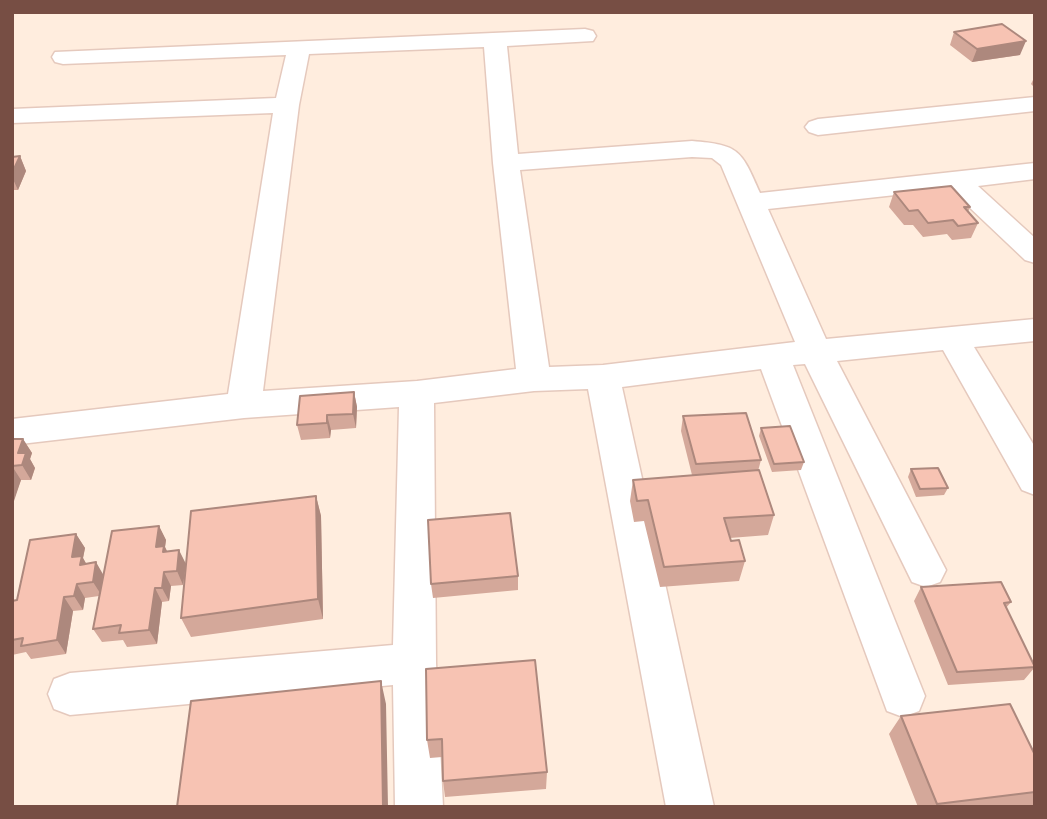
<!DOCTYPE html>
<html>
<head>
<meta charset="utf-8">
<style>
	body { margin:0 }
	#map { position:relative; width:1047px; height:819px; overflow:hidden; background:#ffedde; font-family:Montserrat,sans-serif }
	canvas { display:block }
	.frame { position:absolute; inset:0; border:14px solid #774e44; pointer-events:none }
</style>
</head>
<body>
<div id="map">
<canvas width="1047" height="819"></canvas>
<div class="frame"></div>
</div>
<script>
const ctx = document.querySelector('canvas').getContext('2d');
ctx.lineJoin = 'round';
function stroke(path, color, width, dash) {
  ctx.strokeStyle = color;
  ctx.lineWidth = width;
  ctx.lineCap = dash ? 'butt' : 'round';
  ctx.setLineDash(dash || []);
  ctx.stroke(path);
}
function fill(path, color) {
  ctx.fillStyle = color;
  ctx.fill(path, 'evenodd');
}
const minor = new Path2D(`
	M585 29 593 31 596 36 593 41 507 46 518 154 692 141C740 145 741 150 760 193L1035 163V179L978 186 1035 238V263L1025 260 950 189 768 209 826 339 1035 319V341L974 347 1035 447V495L1022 490 943 350 837 361 946 570 940 582 926 587 912 582 805 364 793 365 925 696 919 711 903 717 887 711 761 369 622 387 714 807H666L588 389 534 391 434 403 436 663 443 807H395L393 685 70 715 54 709 48 694 54 679 70 673 393 645 399 407 244 418 12 445V419L228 394 273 113 12 123V109L276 98 286 55 63 64 55 62 52 57 55 52ZM484 47 493 163 516 369 417 381 263 391 299 105 309 54ZM692 157 712 158 721 165 795 342 603 365 549 367 520 170Z
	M1035 97V111L818 135 809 132 805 127 809 122 818 119Z`);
stroke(minor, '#e5c9bd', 3);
fill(minor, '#fff');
fill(new Path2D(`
	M954 32 1020 55 972 62 950 45Z
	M1035 76V88L1031 84Z
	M20 156 26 171 18 190H12V157Z
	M894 192 970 207 968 212 978 223 971 238 952 240 947 234 923 237 913 225H904L889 207Z
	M354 392 357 407 356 428 331 430 330 438 301 440 297 425Z
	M683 416 761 460 758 471 774 515 768 535 730 538 731 541 745 561 739 581 660 587 644 521 634 522 630 501 633 480 692 475 681 431Z
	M761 428 804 462 801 470 772 472 759 436Z
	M12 439H23L32 453 30 459 35 468 31 480H21L12 504Z
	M911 469 948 488 944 495 916 497 908 477Z
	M316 496 321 516 323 619 191 637 181 618 186 565 183 585 171 586 169 601 162 602 157 644 127 647 123 640 102 642 93 629 99 596 85 598 83 610 73 611 66 654 31 659 26 652 12 655V601L17 600 76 534 85 548 83 558 86 564 103 575 159 526 166 540 165 547 167 551 186 564Z
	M518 576V590L433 598 431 584Z
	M921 587 1011 602 1006 608 1035 667 1024 680 948 685 914 601Z
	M426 669 547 772 546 789 445 797 443 781 442 757 430 758 427 740Z
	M901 716 1035 755V807H918L889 734Z`), '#d4a89a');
fill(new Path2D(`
	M1026 41 1020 55 972 62 977 49Z
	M20 156 26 171 18 190 12 177V173Z
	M354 392 357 407 356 428 353 414Z
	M327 415 331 430 330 438 327 423Z
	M23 439 32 453 30 459 35 468 31 480 22 465 18 453Z
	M12 466 21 480 13 504 12 503Z
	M316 496 321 516 323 619 318 599Z
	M159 526 166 540 165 547 171 560 156 547Z
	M76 534 85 548 83 558 90 570 81 571 72 557Z
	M179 550 186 564 183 585 177 571Z
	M96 562 104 576 102 596 93 582Z
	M164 572 171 586 169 601 162 588Z
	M77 584 85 598 83 610 74 596Z
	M155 588 162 602 157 644 149 630Z
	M64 597 73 611 66 654 57 640Z
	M381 681 386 704 388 807H383Z`), '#ad887d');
const building = new Path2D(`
	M1002 24 1026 41 977 49 954 32Z
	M20 156 12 173V157Z
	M951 186 970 207H964L978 223 958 226 953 220 928 223 918 210 909 211 894 192Z
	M354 392 353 414 327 415V423L297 425 300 396Z
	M746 413 761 460 696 464 683 416Z
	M790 426 804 462 774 464 761 428Z
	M12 439H23L18 453H26L22 465 12 466Z
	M938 468 948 488 920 489 911 469Z
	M759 470 774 515 724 518 731 541 739 540 745 561 664 567 648 500 637 501 633 480Z
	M316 496 318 599 181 618 191 511Z
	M510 513 518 576 431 584 428 520Z
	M159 526 156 547 164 546 163 552 179 550 177 571 164 572 162 588H155L149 630 119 633 121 625 93 629 112 531Z
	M76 534 72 557 82 556 80 565 96 562 93 582 77 584 74 596 64 597 57 640 21 646 23 638 12 640V601L17 600 30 540Z
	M1001 582 1011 602 1004 603 1035 667 957 672 921 587Z
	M535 660 547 772 443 781 442 739 427 740 426 669Z
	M381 681 383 807H177L191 701Z
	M1010 704 1035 755V792L937 804 901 716Z`);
fill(building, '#f7c3b3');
stroke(building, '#ad887d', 2);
</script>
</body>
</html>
